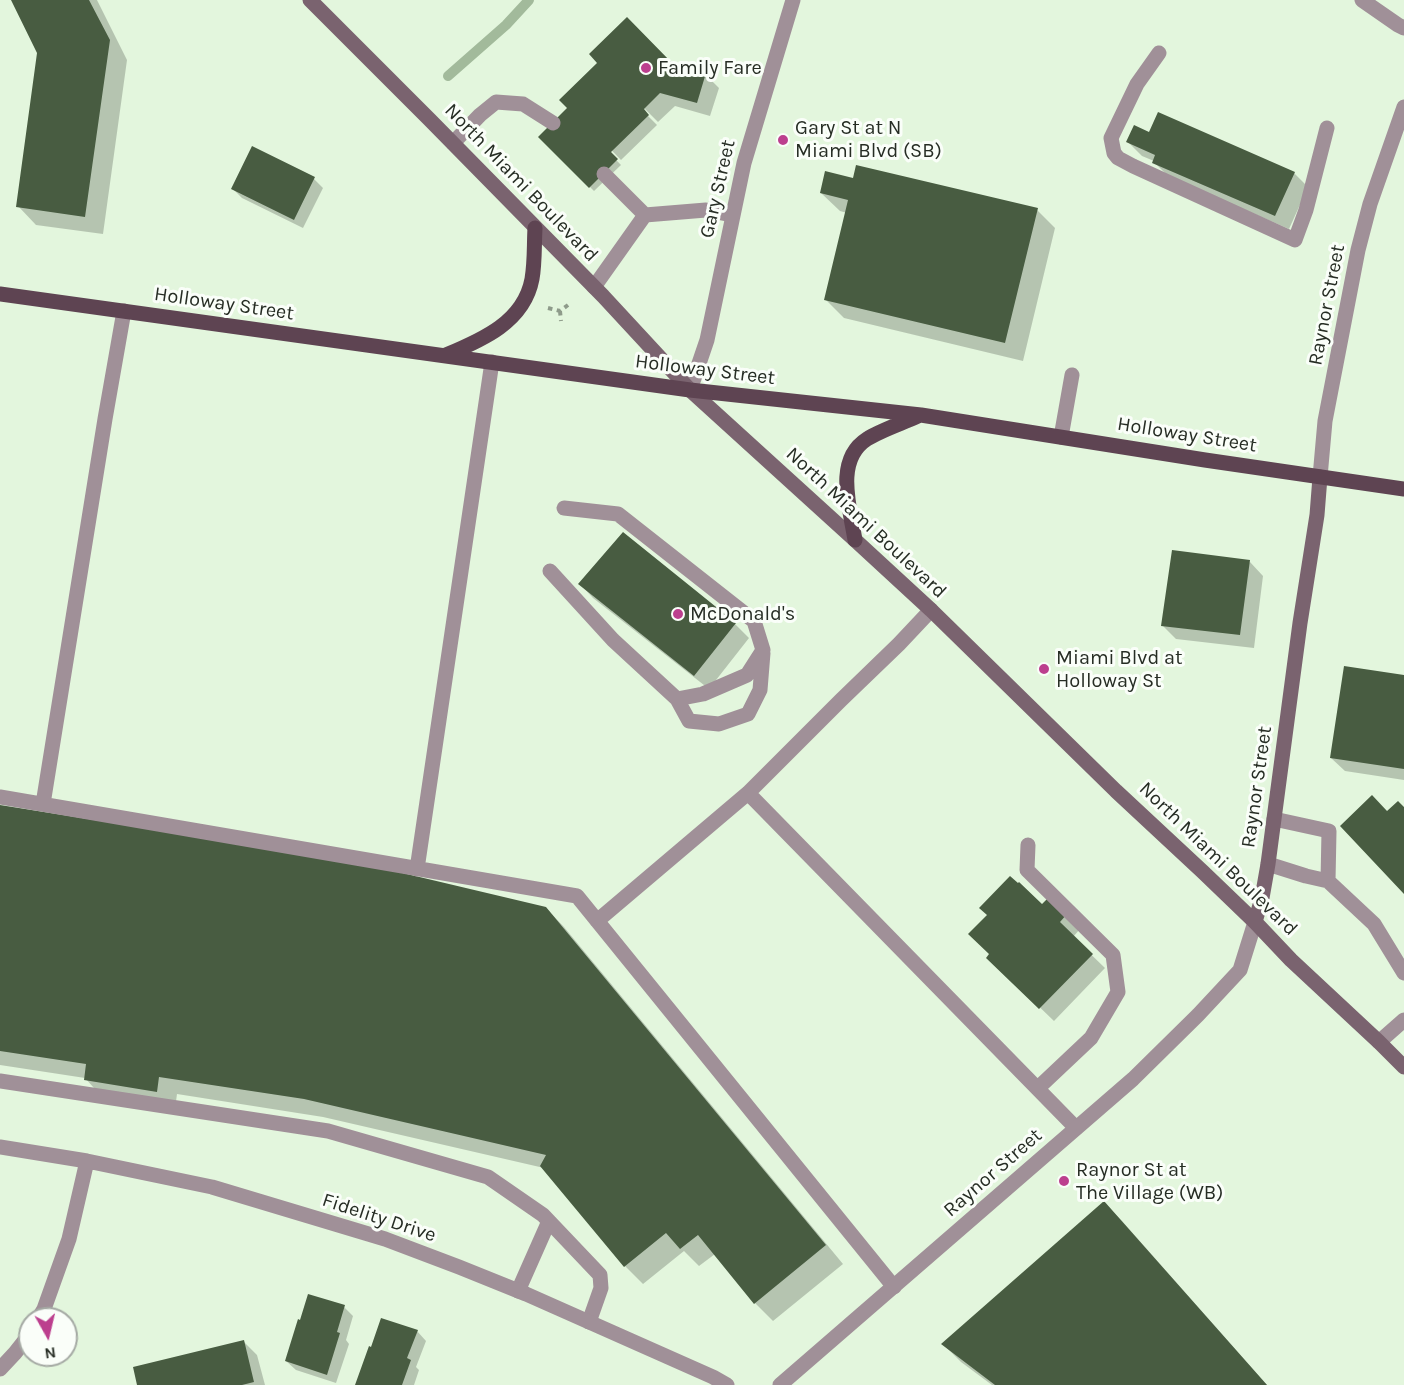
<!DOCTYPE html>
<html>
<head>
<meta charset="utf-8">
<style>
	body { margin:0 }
	#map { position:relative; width:1404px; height:1385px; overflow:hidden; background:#e3f6dd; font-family:Karla,sans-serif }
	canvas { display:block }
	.north { position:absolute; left:18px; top:1307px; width:60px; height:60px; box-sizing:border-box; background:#fafef9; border:2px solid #a5aaa4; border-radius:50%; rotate:172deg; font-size:16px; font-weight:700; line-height:24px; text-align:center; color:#262d24 }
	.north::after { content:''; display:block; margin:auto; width:21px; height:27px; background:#bc3f8e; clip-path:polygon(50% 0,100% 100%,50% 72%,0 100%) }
</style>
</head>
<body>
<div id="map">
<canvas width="1404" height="1385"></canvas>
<div class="north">N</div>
</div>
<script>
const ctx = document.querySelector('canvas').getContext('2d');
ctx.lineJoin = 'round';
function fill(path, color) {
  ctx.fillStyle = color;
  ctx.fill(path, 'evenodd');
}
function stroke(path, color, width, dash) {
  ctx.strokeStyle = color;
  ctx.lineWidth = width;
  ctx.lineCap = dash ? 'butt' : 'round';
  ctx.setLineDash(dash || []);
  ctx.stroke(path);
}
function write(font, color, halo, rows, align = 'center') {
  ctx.font = font + ' Karla,sans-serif';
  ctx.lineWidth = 6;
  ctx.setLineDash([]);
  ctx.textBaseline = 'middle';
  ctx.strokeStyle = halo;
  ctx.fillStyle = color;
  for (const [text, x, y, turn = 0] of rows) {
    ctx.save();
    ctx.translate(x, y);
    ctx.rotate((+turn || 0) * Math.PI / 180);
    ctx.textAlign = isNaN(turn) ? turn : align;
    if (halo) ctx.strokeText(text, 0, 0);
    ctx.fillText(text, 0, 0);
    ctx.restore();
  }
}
fill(new Path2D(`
	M12 0H97L127 60 103 234 36 225 18 206 39 52Z
	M591 55 671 64 705 74 719 88 710 116 675 106 658 122Z
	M597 65 657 125 621 160 579 117 577 120 621 165 594 191 540 137 569 108Z
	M1150 134 1294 173 1308 187 1289 229 1168 176 1154 162V161L1142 156 1128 142Z
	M253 148 314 179 323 188 303 228 242 198 233 189Z
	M854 180 1037 210 1055 228 1023 361 844 318 826 300 847 213 840 211 821 193Z
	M1250 562 1263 576 1254 648 1176 639 1163 626Z
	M580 584 735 624 749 638 709 689 593 598Z
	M1404 676V780L1345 771 1331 758Z
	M0 807 546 908 564 927 843 1264 773 1321 755 1303 715 1254 699 1266 684 1251 643 1284 625 1266 544 1168 323 1117 177 1094 175 1109 103 1098 85 1078 0 1065Z
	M1049 899 1080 929 1073 937 1105 968 1054 1021 1002 971 1042 906Z
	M1104 1203 1122 1221 1267 1385H992L961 1362 943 1344Z
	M344 1307 353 1316 346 1340 349 1344 336 1383 296 1370 286 1361Z
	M417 1331 426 1341 416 1367 419 1370 414 1385H357Z
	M243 1341 257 1355 265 1385H139Z`), '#0003');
stroke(new Path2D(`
	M448 76 506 25 529 0`), '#a2ba9b', 10);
fill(new Path2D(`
	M11 0H89L110 40 85 217 16 207 37 53Z
	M627 17 672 63 706 73 697 103 660 93 644 109 649 115 611 152 618 159 589 188 538 137 567 108 559 100 597 63 589 54Z
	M1158 112 1295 172 1275 216 1152 163 1155 155 1126 142 1134 125 1149 132Z
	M252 146 315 177 294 220 231 189Z
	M856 165 1038 208 1005 343 824 300 848 200 820 193 825 171 853 178Z
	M623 532 736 623 694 676 578 584Z
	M1172 550 1250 560 1240 635 1161 626Z
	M1344 666 1404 675V769L1330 758Z
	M1372 795 1387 811 1398 801 1404 807V894L1340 826Z
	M0 805 352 861 546 907 826 1245 754 1304 698 1235 680 1249 666 1233 624 1267 540 1166 546 1155 304 1099 159 1077 157 1092 84 1080 86 1064 0 1051Z
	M1010 876 1018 883 1019 882 1042 904 1049 897 1067 914 1060 922 1093 954 1039 1009 986 958 989 954 968 934 987 915 979 908Z
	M1104 1201 1267 1385H995L941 1344Z
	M308 1294 345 1305 337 1332 340 1333 327 1375 285 1361 298 1319 300 1320Z
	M381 1318 418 1330 407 1358 411 1360 402 1385H355L369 1346 371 1347Z
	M244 1340 254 1382 242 1385H137L133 1367Z`), '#485c41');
stroke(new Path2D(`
	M548 308 560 311 568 305
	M560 311 561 321`), '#8e9b8a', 4, [4.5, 4.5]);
stroke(new Path2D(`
	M1362 0 1398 25 1404 28
	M1159 53 1137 84 1111 138 1114 153 1118 158 1133 166 1295 240 1306 210 1327 128
	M453 143 480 115 496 102 523 104 553 123
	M604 174 645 215
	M594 287 645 215 706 210 732 215
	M1061 437 1072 375
	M550 571 613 640 677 699 703 694 747 675 763 650 754 621 618 514 564 508
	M677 699 689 721 719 724 748 714 760 690 763 653
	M748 793 1076 1128
	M0 797 577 896 894 1287
	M43 804 105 419 124 311
	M1274 819 1329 831 1328 881
	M1028 845 1027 870 1113 955 1118 992 1091 1038 1038 1088
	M1268 864 1306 876 1328 881 1374 924 1404 973
	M417 869 492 362
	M597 921 748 793 841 700 899 644 931 610
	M1379 1042 1404 1020
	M0 1081 328 1131 488 1177 543 1215 600 1275 601 1288 589 1322
	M518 1291 549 1221`), '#a09098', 15);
stroke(new Path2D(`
	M690 390 707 340 744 163 793 0
	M1320 477 1325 421 1358 250 1370 204 1404 107
	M0 1147 87 1161 212 1187 385 1239 459 1267 526 1294 713 1377 727 1385
	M38 1319 44 1309 69 1239 87 1161
	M0 1369 15 1353 30 1334
	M780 1385 1133 1079 1198 1015 1240 970 1255 922`), '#a09098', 15);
stroke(new Path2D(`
	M310 0 430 120 603 296 690 390 855 540 931 610 1116 791 1203 872 1255 922 1291 960 1379 1042 1404 1067
	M1255 922 1262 898 1268 864 1300 623 1317 515 1320 477`), '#7a636f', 15);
stroke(new Path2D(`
	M0 294 690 390 921 415 1205 460 1404 489
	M446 355C482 340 524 322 532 279 535 262 534 245 535 228
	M855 540C850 508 834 460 867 439 881 430 903 423 918 416`), '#5e4452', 15);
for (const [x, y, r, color] of [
	[646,68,6,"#bc3f8e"],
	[783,140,6,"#bc3f8e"],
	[678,614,6,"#bc3f8e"],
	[1044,669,6,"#bc3f8e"],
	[1064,1181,6,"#bc3f8e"]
]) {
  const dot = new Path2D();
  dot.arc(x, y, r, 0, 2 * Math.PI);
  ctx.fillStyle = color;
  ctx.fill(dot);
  stroke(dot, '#fafef9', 2);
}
write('20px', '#262d24', '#fafef9', [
	["Family Fare",658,68],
	["Gary St at N",795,128],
	["Miami Blvd (SB)",795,151],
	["McDonald's",690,614],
	["Miami Blvd at",1056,658],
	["Holloway St",1056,681],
	["Raynor St at",1076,1170],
	["The Village (WB)",1076,1193]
], 'left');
write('20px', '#262d24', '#fafef9', [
	["North Miami Boulevard",521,183,46],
	["Gary Street",718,189,-77],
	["Holloway Street",224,304,8],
	["Raynor Street",1327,305,-79],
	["Holloway Street",705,370,7],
	["Holloway Street",1187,435,9],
	["North Miami Boulevard",866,523,43],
	["Raynor Street",1257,787,-82],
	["North Miami Boulevard",1218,859,44],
	["Raynor Street",993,1173,-41],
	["Fidelity Drive",379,1218,18]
]);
</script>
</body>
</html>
